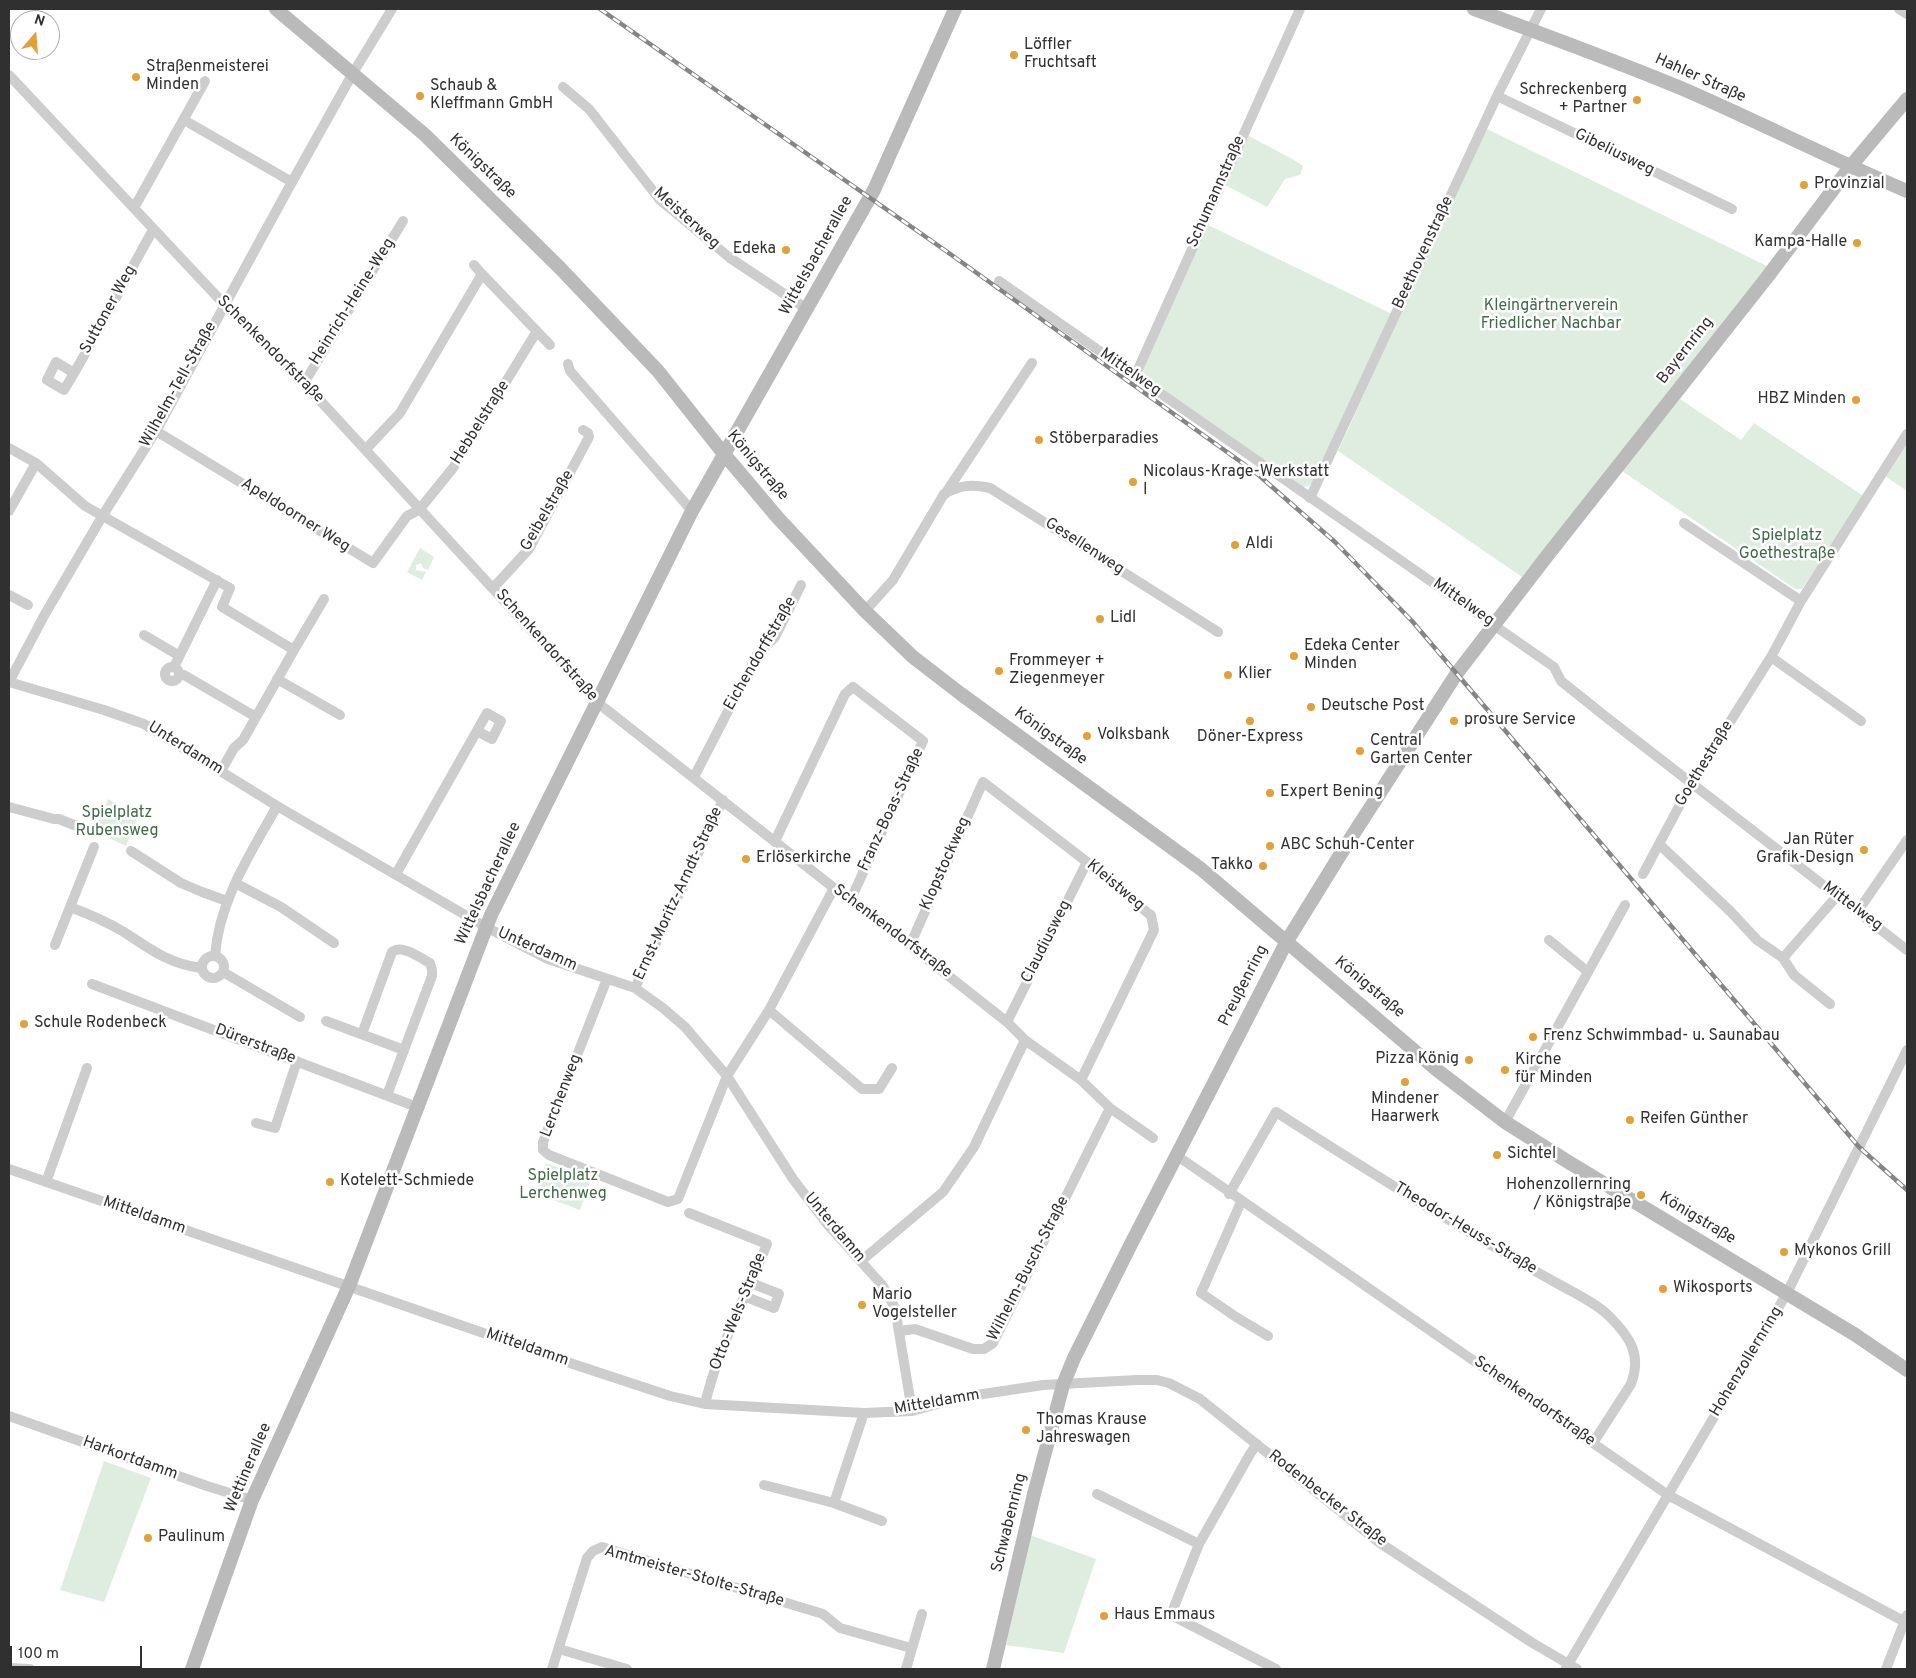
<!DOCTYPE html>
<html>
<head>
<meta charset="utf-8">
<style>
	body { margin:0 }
	#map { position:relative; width:1916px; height:1678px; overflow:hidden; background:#fff; font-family:Overpass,sans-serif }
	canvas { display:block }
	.frame { position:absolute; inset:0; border:10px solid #303030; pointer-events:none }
	.north { position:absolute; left:10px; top:10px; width:50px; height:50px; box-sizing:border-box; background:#fff; border:1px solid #acacac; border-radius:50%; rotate:18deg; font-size:14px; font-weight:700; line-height:20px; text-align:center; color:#303030 }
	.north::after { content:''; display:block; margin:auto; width:18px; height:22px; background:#e2a138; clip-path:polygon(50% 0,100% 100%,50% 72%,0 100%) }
	.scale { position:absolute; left:10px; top:1646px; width:132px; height:22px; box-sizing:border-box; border:2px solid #303030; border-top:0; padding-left:6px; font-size:15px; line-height:18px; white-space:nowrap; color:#303030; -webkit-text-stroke:4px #fff; paint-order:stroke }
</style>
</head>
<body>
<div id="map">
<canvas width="1916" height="1678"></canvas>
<div class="frame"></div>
<div class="north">N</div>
<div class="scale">100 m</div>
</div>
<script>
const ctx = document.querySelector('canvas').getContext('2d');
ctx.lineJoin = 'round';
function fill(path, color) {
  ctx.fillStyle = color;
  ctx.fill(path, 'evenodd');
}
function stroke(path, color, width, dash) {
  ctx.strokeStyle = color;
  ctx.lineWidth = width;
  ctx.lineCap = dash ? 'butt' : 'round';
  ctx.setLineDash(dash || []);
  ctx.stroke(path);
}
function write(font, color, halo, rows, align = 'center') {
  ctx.font = font + ' Overpass,sans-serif';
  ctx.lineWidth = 5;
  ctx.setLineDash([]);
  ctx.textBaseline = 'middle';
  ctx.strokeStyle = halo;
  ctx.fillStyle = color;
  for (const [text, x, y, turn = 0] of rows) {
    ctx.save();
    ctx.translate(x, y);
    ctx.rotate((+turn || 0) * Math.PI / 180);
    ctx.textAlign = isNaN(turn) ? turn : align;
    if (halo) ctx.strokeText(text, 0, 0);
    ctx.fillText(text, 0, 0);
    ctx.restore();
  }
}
fill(new Path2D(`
	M1485 128 1767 266 1522 577 1338 451Z
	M1247 135 1294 160 1303 166 1300 175 1285 179 1267 207 1225 185Z
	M1206 224 1392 314 1312 483 1309 486 1303 487 1148 379 1144 373V366Z
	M1680 399 1741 440 1754 423 1865 497 1802 589H1795L1622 471Z
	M1907 439V491L1885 476Z
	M420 548 434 557 428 570 423 568 421 563 416 565V570L426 572 422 580 407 572Z
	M108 799 138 816 126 846 94 831Z
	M546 1163 591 1179 580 1210 535 1193Z
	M104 1461 151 1478 104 1602 60 1590Z
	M1030 1535 1096 1559 1064 1653 1006 1645Z`), '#dfede1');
stroke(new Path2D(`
	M1899 9 1907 14
	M9 75 224 304 304 383 598 703 834 888 851 899 1007 1022 1025 1040 1081 1080 1110 1108 1153 1138
	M563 87 589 109 660 200 730 258 807 309
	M1497 96 1732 209
	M184 120 292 182
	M134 208 205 81
	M482 274 550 345
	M999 281 1554 667 1561 681 1606 717 1907 950
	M568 364 570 371 692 511
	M74 373 56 362 47 380 64 390C96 337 123 283 153 230
	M1135 376 1300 9
	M304 383 403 221
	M156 431 373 563 407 516 419 510 453 468 537 331
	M9 448 36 463 85 506 230 588 222 607 294 650 243 740 234 748 221 771
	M366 449 400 413 482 274 474 265
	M945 494 1032 363
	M1310 498 1497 96 1541 9
	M9 511 36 463
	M1684 523 1801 601
	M493 588 529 549 589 437 588 433 583 430
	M9 595 28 605
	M865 611 893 580 944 494C961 485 971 484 990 488L1218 632
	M144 635 178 655
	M294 650 324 599
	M1771 657 1861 721
	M174 667 217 580
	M165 674a7 7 0 1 1 14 0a7 7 0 1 1-14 0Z
	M184 675 256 717
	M277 679 340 715
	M9 682 104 710 144 724 277 806 486 927 548 959 635 988 663 1008 685 1027 727 1076 793 1179 828 1225 883 1286 895 1308 912 1411
	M9 682 45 614 103 515 156 431 292 182 353 73 392 9
	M694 777 757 655 775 637 801 585
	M9 807 54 819H59L89 831
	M775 841 845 694 853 687 923 741 851 899
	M1659 844 1731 912 1757 940 1783 958 1794 975 1830 1004
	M94 847 70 907C89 914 107 922 124 932 150 949 169 964 201 968
	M131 851 181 883 202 892 227 901
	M396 874 487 713 501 721 492 739 477 731
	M1643 874 1692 782 1771 657 1801 601 1907 434
	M235 883 281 907 334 943
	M1858 911 1907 840
	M1549 940 1588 972
	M55 945 70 907
	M910 945 983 782 1087 862 1149 914 1151 915 1154 930 1081 1080
	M202 967a11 11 0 1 1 22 0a11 11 0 1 1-22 0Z
	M215 956C219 900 251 853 277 806
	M1783 958 1837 896
	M223 972 300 1017
	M607 979 543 1142V1150L549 1155 668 1202 678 1199 727 1076 769 1010 834 888
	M92 984 417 1107
	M635 988 723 800
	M769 1010 862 1089H879L892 1068
	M326 1021 404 1050
	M1007 1022 1087 862
	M362 1034 392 952C403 944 420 958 430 963L432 970V976L387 1095
	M1505 1122 1625 905
	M256 1123 275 1128 297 1061
	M1176 1155 1668 1495 1907 1623
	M9 1169 573 1364 670 1396 705 1404 864 1413 912 1411 963 1397 1043 1385 1137 1380H1157L1169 1383 1200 1399 1380 1543 1531 1642 1577 1669
	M46 1182 87 1068
	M1229 1194 1276 1112C1351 1160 1426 1207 1503 1252 1522 1264 1542 1275 1562 1286 1578 1295 1597 1304 1610 1317 1630 1337 1642 1355 1631 1384L1593 1443
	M1241 1202 1201 1293 1236 1317 1268 1336
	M689 1213 767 1244C746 1297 718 1348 705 1404
	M861 1261 943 1192 974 1147 1025 1040
	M744 1296 774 1308 779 1294 751 1283
	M900 1331 915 1329 973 1349H984L993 1343 1110 1108
	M9 1416 207 1486 252 1500
	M1257 1444 1250 1454 1199 1544 1172 1612 1175 1617 1276 1669
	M764 1485 834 1503 882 1521
	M1097 1494 1199 1544
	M834 1503 864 1413
	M559 1649 627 1669
	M9 1668 30 1669
	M1566 1668 1787 1293 1907 1050
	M552 1669 587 1558 593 1551 602 1547 823 1614 840 1628 911 1648
	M906 1669 922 1614
	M1886 1669 1907 1615`), '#cdcdcd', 10);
stroke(new Path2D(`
	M276 9 425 135 560 268 658 371 724 454 778 518 865 611 913 657 961 694 1201 869 1437 1070 1505 1122 1570 1163 1854 1334 1907 1370
	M1474 9C1547 36 1619 62 1690 92 1763 124 1834 160 1907 191
	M192 1669 252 1500 349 1286 491 915 692 511 874 190 955 9
	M993 1669 1034 1494 1063 1385 1074 1358 1130 1246 1287 941 1345 847 1457 673 1547 556 1768 276 1850 167 1907 99`), '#bababa', 14);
const rail = new Path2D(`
	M600 9 946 251 1255 472 1335 542 1412 621 1859 1147 1907 1190`);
stroke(rail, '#858585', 4.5);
stroke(rail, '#fff', 2.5, [8]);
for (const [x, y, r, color] of [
	[1014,55,5,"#e2a138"],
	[136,77,5,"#e2a138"],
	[420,96,5,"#e2a138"],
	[1637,100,5,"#e2a138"],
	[1804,185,5,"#e2a138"],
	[1857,243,5,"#e2a138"],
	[786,250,5,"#e2a138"],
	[1856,400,5,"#e2a138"],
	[1039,440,5,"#e2a138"],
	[1133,482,5,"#e2a138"],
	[1235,545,5,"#e2a138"],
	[1100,619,5,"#e2a138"],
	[1294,656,5,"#e2a138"],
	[999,671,5,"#e2a138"],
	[1228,675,5,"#e2a138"],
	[1311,707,5,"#e2a138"],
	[1250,721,5,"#e2a138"],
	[1454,721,5,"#e2a138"],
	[1087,736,5,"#e2a138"],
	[1360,751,5,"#e2a138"],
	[1270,793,5,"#e2a138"],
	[1270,846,5,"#e2a138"],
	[1864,850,5,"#e2a138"],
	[746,859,5,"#e2a138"],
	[1263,866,5,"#e2a138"],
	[24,1024,5,"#e2a138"],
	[1533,1037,5,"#e2a138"],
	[1469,1060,5,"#e2a138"],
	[1505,1070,5,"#e2a138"],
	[1405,1082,5,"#e2a138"],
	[1630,1120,5,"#e2a138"],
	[1497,1155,5,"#e2a138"],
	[330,1182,5,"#e2a138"],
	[1641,1195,5,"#e2a138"],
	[1784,1252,5,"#e2a138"],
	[1663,1289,5,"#e2a138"],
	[862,1305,5,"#e2a138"],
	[1026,1430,5,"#e2a138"],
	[148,1538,5,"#e2a138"],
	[1104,1616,5,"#e2a138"]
]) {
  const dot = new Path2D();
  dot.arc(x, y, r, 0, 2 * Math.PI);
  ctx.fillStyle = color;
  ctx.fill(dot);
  stroke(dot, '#fff', 2);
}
write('16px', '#303030', '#fff', [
	["Löffler",1024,46],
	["Fruchtsaft",1024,64],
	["Straßenmeisterei",146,68],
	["Minden",146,86],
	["Schaub &",430,87],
	["Kleffmann GmbH",430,105],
	["Schreckenberg",1627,91,"right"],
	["+ Partner",1627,109,"right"],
	["Provinzial",1814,185],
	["Kampa-Halle",1847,243,"right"],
	["Edeka",776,250,"right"],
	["HBZ Minden",1846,400,"right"],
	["Stöberparadies",1049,440],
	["Nicolaus-Krage-Werkstatt",1143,473],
	["I",1143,491],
	["Aldi",1245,545],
	["Lidl",1110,619],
	["Edeka Center",1304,647],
	["Minden",1304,665],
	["Frommeyer +",1009,662],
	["Ziegenmeyer",1009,680],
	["Klier",1238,675],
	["Deutsche Post",1321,707],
	["prosure Service",1464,721],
	["Volksbank",1097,736],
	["Döner-Express",1250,738,"center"],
	["Central",1370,742],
	["Garten Center",1370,760],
	["Expert Bening",1280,793],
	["Jan Rüter",1854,841,"right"],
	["Grafik-Design",1854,859,"right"],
	["ABC Schuh-Center",1280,846],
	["Erlöserkirche",756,859],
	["Takko",1253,866,"right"],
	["Schule Rodenbeck",34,1024],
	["Frenz Schwimmbad- u. Saunabau",1543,1037],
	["Pizza König",1459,1060,"right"],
	["Kirche",1515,1061],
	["für Minden",1515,1079],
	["Mindener",1405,1100,"center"],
	["Haarwerk",1405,1118,"center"],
	["Reifen Günther",1640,1120],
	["Sichtel",1507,1155],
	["Kotelett-Schmiede",340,1182],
	["Hohenzollernring",1631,1186,"right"],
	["/ Königstraße",1631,1204,"right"],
	["Mykonos Grill",1794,1252],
	["Wikosports",1673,1289],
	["Mario",872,1296],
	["Vogelsteller",872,1314],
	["Thomas Krause",1036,1421],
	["Jahreswagen",1036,1439],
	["Paulinum",158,1538],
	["Haus Emmaus",1114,1616]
], 'left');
write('16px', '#303030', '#fff', [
	["Hahler Straße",1700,79,24],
	["Gibeliusweg",1614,153,26],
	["Königstraße",482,167,44],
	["Schumannstraße",1217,192,-66],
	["Meisterweg",686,219,42],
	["Beethovenstraße",1424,253,-65],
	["Wittelsbacherallee",817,256,-61],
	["Heinrich-Heine-Weg",353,302,-58],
	["Suttoner Weg",109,310,-61],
	["Schenkendorfstraße",270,350,45],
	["Bayernring",1686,351,-52],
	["Mittelweg",1130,373,35],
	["Wilhelm-Tell-Straße",179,385,-61],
	["Hebbelstraße",481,423,-58],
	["Königstraße",757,466,50],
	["Geibelstraße",548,511,-60],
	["Apeldoorner Weg",295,516,32],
	["Gesellenweg",1084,547,33],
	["Mittelweg",1463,603,35],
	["Schenkendorfstraße",546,646,48],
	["Eichendorffstraße",761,654,-60],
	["Königstraße",1050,737,36],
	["Unterdamm",185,749,32],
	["Goethestraße",1705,764,-59],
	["Franz-Boas-Straße",892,810,-65],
	["Klopstockweg",946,864,-66],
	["Wittelsbacherallee",489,884,-65],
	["Kleistweg",1115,886,40],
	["Ernst-Moritz-Arndt-Straße",679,894,-65],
	["Mittelweg",1852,907,37],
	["Schenkendorfstraße",892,932,37],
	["Claudiusweg",1047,942,-63],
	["Unterdamm",537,950,24],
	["Preußenring",1244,986,-63],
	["Königstraße",1369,988,40],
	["Dürerstraße",255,1045,21],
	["Lerchenweg",562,1096,-69],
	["Mitteldamm",144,1216,19],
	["Königstraße",1697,1219,31],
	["Unterdamm",834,1228,50],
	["Theodor-Heuss-Straße",1465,1229,31],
	["Wilhelm-Busch-Straße",1029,1269,-63],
	["Otto-Wels-Straße",739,1312,-68],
	["Mitteldamm",527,1348,19],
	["Hohenzollernring",1747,1362,-59],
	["Schenkendorfstraße",1534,1402,35],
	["Mitteldamm",937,1403,-10],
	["Harkortdamm",130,1459,20],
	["Wettinerallee",249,1468,-67],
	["Rodenbecker Straße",1327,1499,38],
	["Schwabenring",1010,1523,-76],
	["Amtmeister-Stolte-Straße",694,1577,16]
]);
write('16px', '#3e6c48', '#fff', [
	["Kleingärtnerverein",1551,307],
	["Friedlicher Nachbar",1551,325],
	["Spielplatz",1787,537],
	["Goethestraße",1787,555],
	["Spielplatz",117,814],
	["Rubensweg",117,832],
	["Spielplatz",563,1177],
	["Lerchenweg",563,1195]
]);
</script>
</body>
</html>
